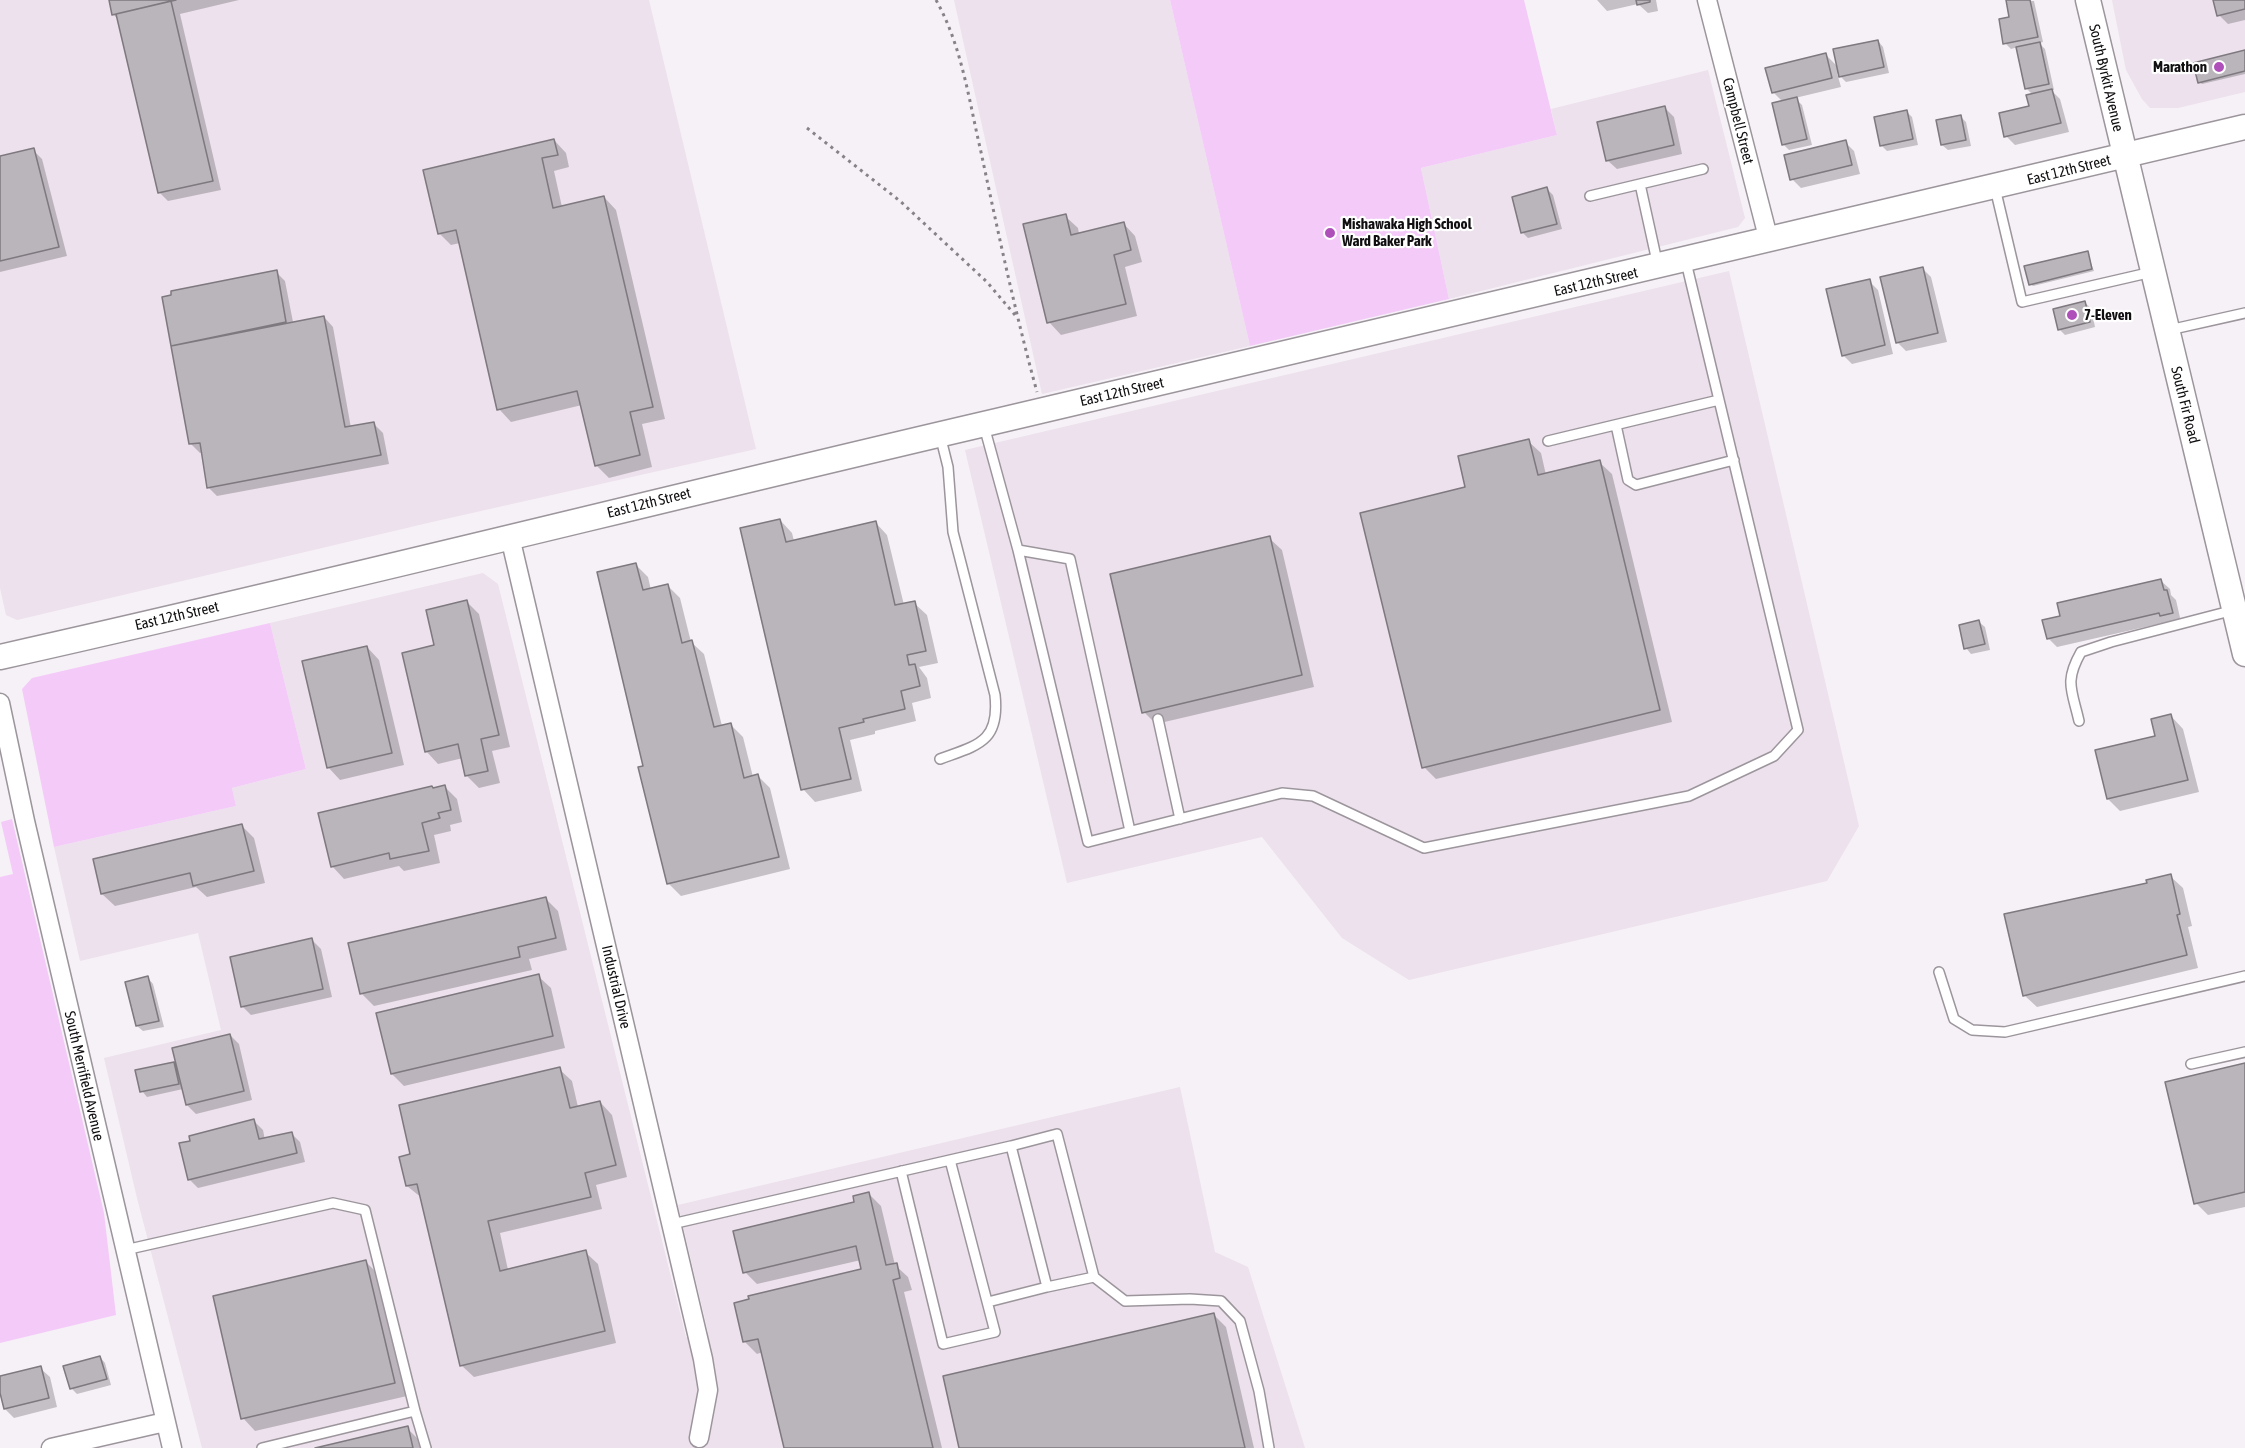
<!DOCTYPE html>
<html>
<head>
<meta charset="utf-8">
<style>
	body { margin:0 }
	canvas { display:block; background:#f6f0f7 }
</style>
</head>
<body>
<canvas width="2245" height="1448"></canvas>
<script>
const ctx = document.querySelector('canvas').getContext('2d');
ctx.lineJoin = 'round';
function fill(path, color) {
  ctx.fillStyle = color;
  ctx.fill(path, 'evenodd');
}
function stroke(path, color, width, dash) {
  ctx.strokeStyle = color;
  ctx.lineWidth = width;
  ctx.lineCap = dash ? 'butt' : 'round';
  ctx.setLineDash(dash || []);
  ctx.stroke(path);
}
function write(font, color, halo, rows, align = 'center') {
  ctx.font = font + ' "Asap Condensed",sans-serif';
  ctx.lineWidth = 4.5;
  ctx.setLineDash([]);
  ctx.textBaseline = 'middle';
  ctx.strokeStyle = halo;
  ctx.fillStyle = color;
  for (const [text, x, y, turn = 0] of rows) {
    ctx.save();
    ctx.translate(x, y);
    ctx.rotate((+turn || 0) * Math.PI / 180);
    ctx.textAlign = isNaN(turn) ? turn : align;
    if (halo) ctx.strokeText(text, 0, 0);
    ctx.fillText(text, 0, 0);
    ctx.restore();
  }
}
fill(new Path2D(`
	M0 0H649L756 449 432 522 17 620 6 615 0 588Z
	M954 0H1170L1250 346 1042 394Z
	M2112 0H2245V92L2178 108H2150L2142 99 2126 70Z
	M1708 70 1745 218 1738 227 1449 299 1421 168 1557 135 1551 109Z
	M1729 271 1859 826 1827 881 1409 980 1342 938 1262 837 1067 883 965 450Z
	M483 573 498 584 686 1337 708 1332 678 1205 1180 1087 1215 1252 1248 1267 1305 1448H202L137 1198 104 1058 221 1030 198 933 80 961 54 847 236 806 232 788 306 769 270 623Z`), '#ece1ed');
fill(new Path2D(`
	M1170 0H1524L1557 135 1421 168 1449 299 1250 346Z
	M270 623 306 769 232 788 236 806 54 847 22 689 32 678Z
	M12 819 104 1213 116 1315 0 1343V877L13 874 1 822Z`), '#f4cbf8');
fill(new Path2D(`
	M110 0H239L180 14 221 190 168 201 159 192 119 20 113 14Z
	M1597 0H1656L1658 11 1648 13 1638 4 1607 11Z
	M2007 0 2034 1 2043 42 2039 43 2045 49 2054 90H2051L2060 99 2069 132 2015 145 2006 136 2030 107 2033 95 2027 89 2018 47 2011 49 2005 43 2011 18Z
	M2215 0H2245V20L2228 24 2219 15Z
	M1878 41 1883 47 1889 73 1846 82 1837 73 1841 87 1795 98 1802 105 1812 145 1789 150 1783 144V102L1773 92 1826 55 1838 67Z
	M2245 52V74L2202 84 2199 82Z
	M1664 107 1674 117 1682 154 1617 169 1607 160Z
	M1906 111 1912 117 1918 145 1887 151 1881 145Z
	M1960 116 1966 122 1971 146 1948 150 1942 145Z
	M554 140 566 153 569 167 554 171 562 207 604 197 616 210 665 419 642 424 652 467 609 478 596 465 582 405 511 422 499 409 460 243 451 245 439 233Z
	M1845 142 1854 151 1860 174 1801 188 1792 179Z
	M33 150 42 159 67 256 0 272V158Z
	M1547 189 1553 195 1562 229 1528 238 1522 232Z
	M1065 216 1078 228 1079 234 1123 223 1135 236 1142 262 1125 267 1137 316 1061 335 1049 322Z
	M2087 253 2094 271 2033 286 2030 284Z
	M1922 268 1931 277 1947 342 1906 351 1897 342Z
	M276 272 285 281 293 322 324 317 333 327 351 428 374 424 383 433 389 464 217 496 208 487 203 452 200 453 190 443 164 298Z
	M1869 281 1878 290 1893 354 1852 364 1843 355Z
	M2085 303 2091 308 2095 327 2065 335 2059 329Z
	M1528 441 1541 453 1546 475 1599 462 1612 474 1672 722 1436 779 1424 767 1467 488Z
	M780 520 792 533 794 541 875 522 887 535 904 605 914 603 927 615 938 663 919 667 927 678 931 698 912 703 916 721 875 731V734L850 740 862 791 815 802 803 789Z
	M1269 538 1282 550 1314 687 1156 724 1144 712Z
	M635 564 648 577 651 590 667 585 680 598 691 642 704 654 722 726 730 724 743 737 753 777 758 776 770 788 790 869 681 896 668 883 645 767Z
	M2160 580 2170 589 2171 595 2176 600 2181 622 2170 625 2167 622 2057 647 2048 638 2061 617Z
	M467 602 479 614 510 747 492 751 500 783 479 788 467 776 463 758 438 764 426 751 436 646Z
	M1979 622 1985 627 1990 650 1971 654 1966 648Z
	M367 647 379 660 404 765 340 780 328 767Z
	M2171 716 2183 729 2199 792 2120 811 2108 799Z
	M445 787 457 799 462 822 450 825 451 831 434 835 440 863 404 871 399 866 344 879 332 866 433 789Z
	M242 826 254 838 265 883 207 897 196 887 115 906 102 894 94 861Z
	M2170 876 2183 888 2192 926 2188 927 2198 968 2037 1007 2024 995 2149 884Z
	M546 899 558 911 567 950 529 959 532 970 374 1006 362 994Z
	M312 940 321 949 332 997 251 1015 242 1006Z
	M538 976 551 988 565 1048 404 1086 392 1074Z
	M148 978 153 984 164 1027 143 1031 137 1026Z
	M230 1035 239 1044 252 1100 196 1114 187 1105 183 1089 147 1097 142 1091 174 1063 178 1068Z
	M2245 1065V1207L2208 1215 2196 1203Z
	M559 1069 572 1081 578 1107 600 1102 612 1115 627 1177 596 1185 602 1209 500 1233 508 1270 585 1252 598 1264 616 1343 474 1377 461 1365 422 1198 407 1186 412 1155Z
	M254 1121 263 1130 265 1140 291 1133 300 1142 305 1162 198 1188 189 1179Z
	M868 1193 881 1206 895 1265 908 1277 912 1290 904 1292 942 1448H786L763 1352 757 1354 745 1342 736 1304 863 1270 861 1260 757 1284 745 1272 856 1204Z
	M366 1262 378 1274 407 1396 255 1431 243 1418Z
	M1214 1315 1226 1327 1254 1448H961Z
	M100 1357 105 1363 111 1385 77 1394 71 1388Z
	M40 1368 50 1377 57 1407 14 1418 5 1409 0 1387V1377Z
	M407 1428 419 1440 421 1448H321Z`), '#0003');
const building = new Path2D(`
	M109 0H176L112 15Z
	M1636 0H1650V2L1637 5Z
	M2006 0H2030L2038 37 2003 44 1999 19 2009 17Z
	M2213 0H2245V9L2217 16Z
	M171 1 213 181 158 193 116 14Z
	M1878 40 1884 67 1839 77 1833 49Z
	M2040 42 2049 84 2025 89 2016 47Z
	M2245 50V71L2198 83 2193 63Z
	M1826 53 1832 78 1772 93 1765 68Z
	M2052 89 2061 123 2004 137 1999 113 2029 106 2026 95Z
	M1797 97 1807 139 1782 145 1772 103Z
	M1665 106 1674 145 1606 161 1597 122Z
	M1907 110 1913 139 1880 146 1874 117Z
	M1961 115 1966 140 1941 145 1936 120Z
	M554 139 558 155 542 158 553 208 604 196 653 407 630 412 640 455 595 466 577 391 497 410 456 230 438 234 423 170Z
	M1846 140 1852 165 1790 180 1784 155Z
	M34 148 59 247 0 261V156Z
	M1547 187 1557 224 1521 233 1512 197Z
	M1066 214 1071 235 1124 222 1131 250 1114 255 1126 304 1047 323 1023 224Z
	M2088 251 2092 269 2029 285 2024 266Z
	M1923 267 1938 333 1896 343 1880 277Z
	M277 270 286 322 171 346 162 297 171 295V291Z
	M1870 279 1885 345 1842 356 1826 289Z
	M2085 301 2090 322 2058 330 2053 309Z
	M324 316 345 427 374 422 381 455 207 488 200 443 189 444 171 346Z
	M1529 439 1538 475 1600 460 1660 710 1422 768 1360 513 1465 487 1458 456Z
	M780 519 786 542 876 521 895 605 915 601 926 651 907 655 909 665 915 664 920 686 901 691 905 709 863 719 864 722 839 728 851 779 801 790 740 528Z
	M1270 536 1302 675 1142 713 1110 574Z
	M636 563 643 590 668 584 682 643 692 640 714 727 731 723 744 778 758 774 779 857 667 884 638 767 643 766 597 572Z
	M2161 579 2164 590H2167L2173 613 2160 616 2159 613 2047 639 2042 620 2060 616 2057 603Z
	M467 600 499 735 481 739 488 771 465 776 458 744 425 752 402 653 434 645 426 610Z
	M1979 620 1985 644 1964 649 1959 625Z
	M367 646 392 753 327 768 302 661Z
	M2171 714 2188 780 2107 799 2095 750 2155 736 2151 719Z
	M445 785 451 810 438 813 440 818 422 823 429 851 390 859 389 853 331 867 318 813 432 786 433 788Z
	M242 824 254 871 193 886 190 873 101 894 93 859Z
	M2171 874 2180 914 2177 915 2187 955 2023 996 2004 914 2147 883 2146 880Z
	M546 897 556 938 518 947 520 957 360 994 348 943Z
	M312 938 323 989 241 1007 230 957Z
	M539 974 553 1036 391 1074 376 1013Z
	M148 976 159 1021 136 1026 125 982Z
	M230 1034 244 1091 186 1105 172 1048Z
	M174 1062 179 1084 140 1092 135 1070Z
	M2245 1063V1192L2194 1204 2165 1082Z
	M560 1067 570 1108 600 1101 616 1165 585 1173 591 1197 488 1221 500 1271 586 1250 605 1331 460 1366 417 1184 406 1186 399 1157 410 1154 399 1105Z
	M254 1119 259 1139 292 1132 297 1153 188 1180 179 1143 190 1141 189 1136Z
	M869 1192 886 1265 897 1263 900 1278 893 1280 933 1448H784L758 1339 743 1342 734 1303 749 1299 748 1296 861 1269 856 1246 743 1273 733 1231 854 1202 853 1196Z
	M366 1260 395 1383 241 1419 213 1296Z
	M1214 1313 1245 1448H959L943 1376Z
	M100 1356 107 1379 70 1389 63 1366Z
	M41 1366 49 1398 4 1409 0 1393V1376Z
	M408 1426 413 1448H315Z`);
fill(building, '#bab4bb');
stroke(building, '#7e787f', 1.5);
const service = new Path2D(`
	M1640 184 1658 266
	M1995 188 2022 302 2152 272
	M1590 196 1703 169
	M2169 330 2245 313
	M1616 425 1628 480 1636 485 1734 460
	M984 426 1018 550 1070 559 1130 831
	M940 435 948 467 953 532 995 695C1000 742 978 745 940 759
	M1548 441 1719 400
	M1018 550 1088 842 1282 793 1313 796 1424 848 1689 796 1774 756 1798 730 1686 262
	M1158 719 1180 819
	M2079 721C2072 690 2064 682 2081 652L2111 642 2234 610
	M1939 972 1954 1019 1972 1030 2005 1032 2245 976
	M2191 1064 2245 1052
	M1011 1146 1057 1134 1094 1277
	M901 1171 943 1344 995 1332 950 1160
	M672 1224 1011 1146 1047 1287 988 1302
	M125 1250 333 1203 365 1210 415 1411
	M1047 1287 1094 1277 1125 1301 1190 1299 1221 1301 1240 1321 1259 1391 1269 1448
	M262 1448 415 1411 426 1448`);
const minor = new Path2D(`
	M1707 0 1769 241
	M510 537 703 1359 708 1390 699 1438
	M0 703 25 821 172 1448
	M51 1448 165 1422`);
const tertiary = new Path2D(`
	M2088 0 2245 654
	M0 657C332 583 662 499 993 422 1410 325 1828 229 2245 127`);
stroke(service, '#9c969c', 12);
stroke(minor, '#9c969c', 21);
stroke(tertiary, '#9c969c', 27);
stroke(new Path2D(`
	M936 0C962 46 969 101 981 152 998 232 1015 312 1037 392
	M807 128 900 201 987 282 1015 315`), '#868287', 3, [3, 4.5]);
stroke(service, '#fff', 9);
stroke(minor, '#fff', 18);
stroke(tertiary, '#fff', 24);
for (const [x, y, r, color] of [
	[2219,67,6,"#af50ba"],
	[1330,233,6,"#af50ba"],
	[2072,315,6,"#af50ba"]
]) {
  const dot = new Path2D();
  dot.arc(x, y, r, 0, 2 * Math.PI);
  ctx.fillStyle = color;
  ctx.fill(dot);
  stroke(dot, '#fff', 2);
}
write('bold 15px', '#100e10', '#fff', [
	["Marathon",2207,67,"right"],
	["Mishawaka High School",1342,224],
	["Ward Baker Park",1342,241],
	["7-Eleven",2084,315]
], 'left');
write('15px', '#100e10', '#fff', [
	["South Byrkit Avenue",2106,78,77],
	["Campbell Street",1738,121,76],
	["East 12th Street",2069,170,-14],
	["East 12th Street",1596,282,-13],
	["East 12th Street",1122,392,-13],
	["South Fir Road",2185,405,76],
	["East 12th Street",649,503,-14],
	["East 12th Street",177,616,-13],
	["Industrial Drive",616,987,77],
	["South Merrifield Avenue",84,1076,77]
]);
</script>
</body>
</html>
